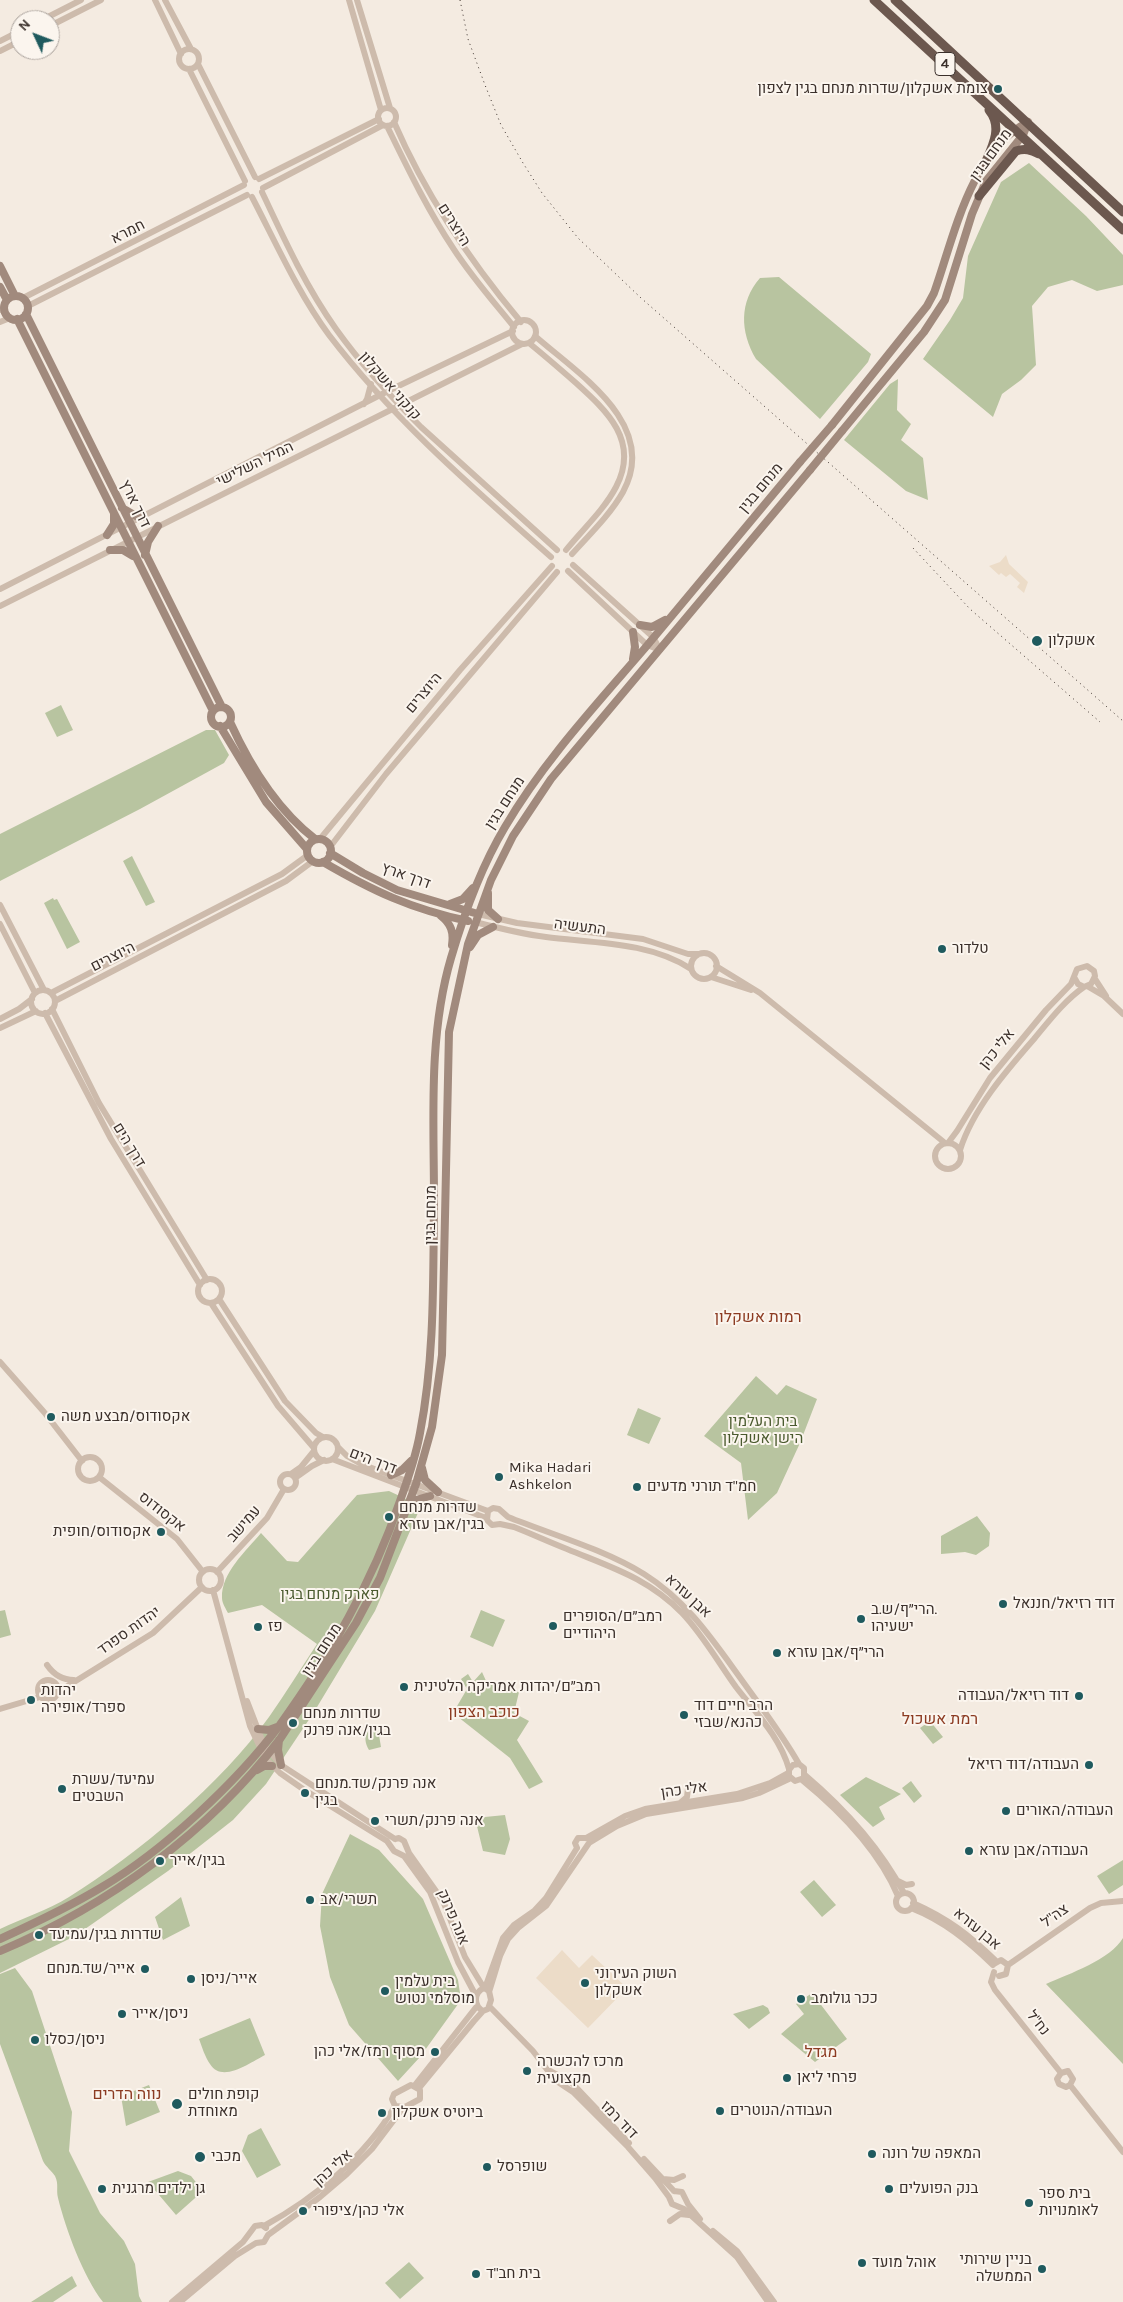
<!DOCTYPE html>
<html>
<head>
<meta charset="utf-8">
<style>
	body { margin:0 }
	#map { position:relative; width:1123px; height:2302px; overflow:hidden; background:#f4ebe1; font-family:Karla,sans-serif }
	canvas { display:block }
	.north { position:absolute; left:10px; top:10px; width:50px; height:50px; box-sizing:border-box; background:#fbf5ee; border:1px solid #aea6a0; border-radius:50%; rotate:313deg; font-size:14px; font-weight:700; line-height:20px; text-align:center; color:#3b302b }
	.north::after { content:''; display:block; margin:auto; width:18px; height:22px; background:#1f5a5e; clip-path:polygon(50% 0,100% 100%,50% 72%,0 100%) }
</style>
</head>
<body>
<div id="map">
<canvas width="1123" height="2302"></canvas>
<div class="north">N</div>
</div>
<script>
const ctx = document.querySelector('canvas').getContext('2d');
ctx.lineJoin = 'round';
function fill(path, color) {
  ctx.fillStyle = color;
  ctx.fill(path, 'evenodd');
}
function stroke(path, color, width, dash) {
  ctx.strokeStyle = color;
  ctx.lineWidth = width;
  ctx.lineCap = dash ? 'butt' : 'round';
  ctx.setLineDash(dash || []);
  ctx.stroke(path);
}
function write(font, color, halo, rows, align = 'center') {
  ctx.font = font + ' Karla,Heebo,sans-serif';
  ctx.lineWidth = 4;
  ctx.setLineDash([]);
  ctx.textBaseline = 'middle';
  ctx.strokeStyle = halo;
  ctx.fillStyle = color;
  for (const [text, x, y, turn = 0] of rows) {
    ctx.save();
    ctx.translate(x, y);
    ctx.rotate((+turn || 0) * Math.PI / 180);
    ctx.textAlign = isNaN(turn) ? turn : align;
    if (halo) ctx.strokeText(text, 0, 0);
    ctx.fillText(text, 0, 0);
    ctx.restore();
  }
}
fill(new Path2D(`
	M1029 163 1086 216 1123 255V285L1097 291 1072 280 1048 287 1032 306 1036 365 1021 380 1002 394 993 417 923 359 950 320 963 298 968 256 1001 182Z
	M779 277 871 354 868 362 820 419 756 359C740 332 739 302 760 278Z
	M898 379 897 410 911 424 901 440 923 458 928 500 906 491 844 440 890 384Z
	M61 705 73 730 57 737 45 713Z
	M206 730H215L229 755 224 763 140 809 0 881V834Z
	M132 856 155 902 146 906 123 861Z
	M53 898 54 900 57 899 80 942 67 949 44 903Z
	M756 1376 777 1395 786 1385 817 1399 800 1443 777 1493 748 1520 741 1463 704 1436Z
	M638 1408 661 1418 649 1444 627 1435Z
	M389 1491 421 1506 375 1611 314 1712 266 1784 233 1820 168 1871 75 1936 0 1973V1929C23 1918 48 1910 69 1897 139 1853 221 1784 269 1717 286 1693 301 1668 317 1644L262 1605 228 1613C226 1609 222 1603 222 1598 221 1573 246 1551 261 1533L287 1561 298 1562 357 1495Z
	M977 1516 990 1533 989 1546 976 1555 965 1552 941 1554V1536Z
	M5 1610 11 1635 0 1638V1611Z
	M481 1610 505 1620 493 1647 470 1637Z
	M482 1672 487 1683 519 1692 514 1713 529 1721 517 1740 543 1782 529 1789 510 1758 453 1713 467 1689 461 1679 468 1674 473 1682Z
	M930 1721 943 1737 933 1744 920 1728Z
	M378 1729 381 1747 369 1750C365 1743 364 1737 368 1731Z
	M866 1777 901 1794 879 1807 885 1819 873 1827 840 1795Z
	M911 1781 922 1796 914 1803 902 1788Z
	M505 1815 510 1839 505 1855 483 1851 475 1818Z
	M350 1834 379 1850 423 1899 458 1980 461 2000 420 2057 398 2081 349 2025 330 1977 320 1926 322 1894Z
	M1123 1860V1885L1109 1894 1097 1876Z
	M814 1880 836 1905 822 1917 800 1892Z
	M181 1897 190 1926 163 1940 155 1917Z
	M1123 1938V2064L1046 1984C1069 1974 1111 1959 1123 1938Z
	M15 1968 32 1991 72 2112 69 2151 100 2213 124 2241 135 2264 139 2296 142 2302H103C83 2276 66 2230 58 2198 56 2190 59 2184 55 2176 52 2171 46 2167 43 2161L0 2044V1974Z
	M812 1993 847 2039 815 2062 781 2034 804 2014 796 2004Z
	M763 2005 768 2008 770 2013 749 2029 733 2014Z
	M250 2018 265 2055C251 2062 222 2084 210 2064 205 2057 202 2047 199 2039Z
	M149 2085 160 2112 126 2126 121 2096Z
	M261 2128 281 2165 257 2178 242 2151 248 2135Z
	M178 2171 191 2176 203 2191 176 2215 148 2182Z
	M409 2262 424 2278 400 2299 385 2283Z
	M72 2276 77 2286 53 2302H31Z`), '#b8c4a0');
fill(new Path2D(`
	M1006 555 1009 564 1028 582 1024 593 1017 587 1020 583 1010 574 1006 577 1001 573 999 575 989 566 1000 562Z
	M562 1950 579 1968 592 1955 627 1988 588 2028 536 1978Z`), '#ecdcc8');
stroke(new Path2D(`
	M155 0 181 54
	M165 0 191 49
	M349 0 381 110
	M357 0 390 108
	M42 20 81 0
	M50 26 101 0
	M0 41 20 31
	M179 59a10 10 0 1 1 20 0a10 10 0 1 1-20 0Z
	M0 51 20 41
	M198 64 255 177
	M189 69 245 181
	M378 117a9 9 0 1 1 18 0a9 9 0 1 1-18 0Z
	M394 122C426 196 469 260 521 322
	M387 126C407 167 427 209 453 248 471 276 493 301 514 327
	M259 179 379 119
	M263 188 383 125
	M262 192C284 239 306 287 336 329 361 364 391 397 421 427L557 550
	M252 197C276 243 298 293 329 335 394 420 472 487 551 557
	M23 298 244 185
	M28 306 247 195
	M0 310 4 308
	M512 332a12 12 0 1 1 24 0a12 12 0 1 1-24 0Z
	M0 322 10 318
	M535 336C578 374 660 424 623 492 610 515 589 535 572 554
	M529 343C545 356 560 369 576 383 607 411 640 441 616 487 604 510 582 530 566 550
	M364 404 367 399 371 384
	M573 565 653 637 660 650
	M568 571 647 645 660 650
	M0 589 388 391 513 331
	M0 606 522 344
	M320 839 460 670 552 566
	M330 847 386 774 557 572
	M0 905 44 990
	M478 914 517 923 643 939 688 954H699
	M475 922C498 928 522 934 546 937 594 943 650 942 691 969
	M0 924 35 993
	M691 966a13 13 0 1 1 26 0a13 13 0 1 1-26 0Z
	M716 966 760 993 945 1143
	M711 977 751 990
	M1095 979 1106 996
	M1087 986 1104 996 1123 1014
	M31 1002a12 12 0 1 1 24 0a12 12 0 1 1-24 0Z
	M51 993 282 874 308 855
	M55 1001 286 881 313 861
	M52 1009 99 1103 207 1280
	M45 1013 111 1139 200 1285
	M0 1019 19 1009 32 999
	M0 1028 36 1011
	M948 1143 957 1131 990 1078 1046 1010 1071 984 1077 969 1087 966 1094 971 1095 976 1091 984 1084 987 1078 984 1074 977
	M935 1156a13 13 0 1 1 26 0a13 13 0 1 1-26 0Z
	M960 1150C973 1109 1006 1071 1034 1039 1049 1021 1065 1000 1084 987
	M198 1291a12 12 0 1 1 24 0a12 12 0 1 1-24 0Z
	M219 1299 285 1401 316 1433 323 1437
	M211 1303 278 1406 314 1448
	M0 1362 44 1412 82 1461
	M314 1449a12 12 0 1 1 24 0a12 12 0 1 1-24 0Z
	M338 1447 347 1456 361 1464 488 1511
	M78 1469a12 12 0 1 1 24 0a12 12 0 1 1-24 0Z
	M332 1459 486 1518
	M280 1482a8 8 0 1 1 16 0a8 8 0 1 1-16 0Z
	M291 1474 301 1467 314 1451
	M99 1477 177 1539 203 1572
	M295 1478 312 1466 324 1460
	M199 1580a11 11 0 1 1 22 0a11 11 0 1 1-22 0Z
	M217 1572 267 1518 284 1489
	M213 1590 250 1726 265 1758 280 1773 303 1789 387 1841 394 1851 404 1856 430 1892 458 1962 476 1996
	M47 1665C54 1675 62 1680 74 1680
	M38 1690a10 10 0 1 1 20 0a10 10 0 1 1-20 0Z
	M58 1692 153 1633 202 1587
	M247 1701 264 1745 281 1765 395 1839
	M0 1709 40 1697
	M789 1769C780 1737 756 1713 736 1687 718 1662 703 1635 682 1613 648 1578 610 1567 567 1549 549 1542 532 1534 514 1527L500 1524 492 1525 487 1520 488 1511 493 1508 499 1509 508 1517C553 1535 603 1549 644 1574 687 1601 712 1639 741 1679 761 1707 782 1734 799 1764L804 1768V1778L795 1781 789 1776V1770L793 1765 799 1764
	M805 1775C845 1809 879 1846 904 1893
	M802 1780C840 1811 878 1849 898 1896
	M680 1803 687 1797 688 1788
	M586 1838 625 1816 645 1809 737 1794 770 1783 788 1773
	M395 1839 399 1838 404 1841 409 1853 443 1901 465 1957 484 1988
	M577 1848 575 1843 578 1838H586
	M898 1881 906 1885 912 1884
	M896 1902a9 9 0 1 1 18 0a9 9 0 1 1-18 0Z
	M913 1903C949 1919 969 1935 996 1961
	M911 1908C944 1921 968 1941 993 1965
	M994 1964 1001 1960 1008 1965 1006 1974 999 1976
	M1008 1965 1090 1908 1101 1903 1123 1901
	M994 1972 991 1982 995 1990 1061 2073
	M485 1988 503 1938 514 1925 534 1911 546 1898 577 1848
	M489 1992 500 1956 508 1939 518 1928 546 1906 589 1843 617 1826 646 1814 743 1798 759 1793 791 1778
	M490 2007 533 2051 555 2080 573 2092 628 2147 655 2178 669 2197 672 2204 684 2209 737 2257 768 2302
	M550 2071 572 2083 629 2143
	M1061 2073 1057 2079 1059 2084 1066 2087 1070 2085
	M1061 2073 1068 2071 1073 2079 1070 2085
	M411 2085 420 2090V2099L405 2107 395 2106 392 2099 394 2094Z
	M415 2085 477 2006
	M1070 2085 1123 2152
	M419 2088 474 2021 483 2011 488 2009 491 2000 489 1991 484 1988C473 1993 474 2006 483 2011
	M644 2159 674 2191
	M663 2179 674 2180 683 2176
	M674 2191 682 2192 688 2204 700 2219
	M670 2221 680 2214 689 2215
	M264 2226C315 2198 365 2157 395 2106
	M713 2231 737 2251 774 2302
	M172 2302 243 2242 255 2226 262 2225 266 2228
	M180 2302 235 2256 256 2243 264 2242 268 2235 320 2197 347 2174 372 2149 403 2108`), '#cdbbac', 6);
stroke(new Path2D(`
	M0 266 15 296
	M0 287 7 300
	M4 308a12 12 0 1 1 24 0a12 12 0 1 1-24 0Z
	M26 314 222 707
	M17 319 213 711
	M832 425 927 306 934 293C954 237 970 152 1028 122
	M842 431 924 332 945 300 972 214 986 181 1023 135 1028 122
	M122 508 136 516 142 517
	M107 535 114 524V514
	M110 550H123L133 556
	M145 555 148 542 158 526
	M640 625 652 627 665 620
	M633 659 635 647 633 632
	M211 717a10 10 0 1 1 20 0a10 10 0 1 1-20 0Z
	M230 722C250 766 276 809 315 839
	M220 726 266 802 307 849
	M307 851a12 12 0 1 1 24 0a12 12 0 1 1-24 0Z
	M330 853 363 873 397 890 478 914
	M323 862C373 891 411 909 468 921
	M488 893V910L498 919
	M450 904 463 899 473 888
	M441 916C451 924 454 932 452 945
	M470 947 478 935 493 927
	M422 1468 425 1480 438 1492
	M391 1475 402 1470 411 1461
	M409 1506 416 1500 430 1496
	M258 1729 269 1730 277 1727
	M279 1740 278 1750 281 1765
	M257 1770 264 1766H272
	M0 1939C35 1923 69 1907 102 1887 163 1851 236 1783 279 1726 330 1655 372 1584 400 1501 408 1479 416 1456 420 1433 435 1356 433 1277 434 1199 434 1120 428 1036 451 958 464 914 481 867 505 827 543 762 596 705 645 648 696 586 749 524 800 462
	M0 1951C108 1906 209 1832 280 1739L356 1623 380 1578 416 1484 432 1427 442 1355 449 1032 468 944 491 880 513 836 551 779 810 470`), '#a18a7d', 8);
stroke(new Path2D(`
	M874 0 1123 230
	M895 0 1123 212
	M983 168C991 149 1004 128 989 110
	M979 196 1016 151C1025 148 1031 150 1039 154`), '#6c584f', 9);
stroke(new Path2D(`
	M460 0 468 39 485 85 501 125 523 163 542 193 578 238 641 298 1123 721
	M913 548 970 609 1100 722`), '#3b302b', 1, [1, 4]);
stroke(new Path2D(`
	M800 462 832 425
	M810 470 842 431`), '#a18a7d', 8);
for (const [x, y, r, color] of [
	[998,89,5,"#1f5a5e"],
	[1037,641,6,"#1f5a5e"],
	[942,949,5,"#1f5a5e"],
	[51,1417,5,"#1f5a5e"],
	[499,1477,5,"#1f5a5e"],
	[637,1487,5,"#1f5a5e"],
	[389,1517,5,"#1f5a5e"],
	[161,1532,5,"#1f5a5e"],
	[1003,1604,5,"#1f5a5e"],
	[861,1619,5,"#1f5a5e"],
	[553,1626,5,"#1f5a5e"],
	[258,1627,5,"#1f5a5e"],
	[777,1653,5,"#1f5a5e"],
	[404,1687,5,"#1f5a5e"],
	[1079,1696,5,"#1f5a5e"],
	[31,1700,5,"#1f5a5e"],
	[684,1715,5,"#1f5a5e"],
	[293,1723,5,"#1f5a5e"],
	[1089,1765,5,"#1f5a5e"],
	[62,1789,5,"#1f5a5e"],
	[305,1793,5,"#1f5a5e"],
	[1006,1811,5,"#1f5a5e"],
	[375,1821,5,"#1f5a5e"],
	[969,1851,5,"#1f5a5e"],
	[160,1861,5,"#1f5a5e"],
	[310,1900,5,"#1f5a5e"],
	[39,1935,5,"#1f5a5e"],
	[145,1969,5,"#1f5a5e"],
	[191,1979,5,"#1f5a5e"],
	[585,1983,5,"#1f5a5e"],
	[385,1991,5,"#1f5a5e"],
	[801,1999,5,"#1f5a5e"],
	[122,2014,5,"#1f5a5e"],
	[35,2040,5,"#1f5a5e"],
	[435,2052,5,"#1f5a5e"],
	[527,2071,5,"#1f5a5e"],
	[787,2078,5,"#1f5a5e"],
	[177,2104,6,"#1f5a5e"],
	[720,2111,5,"#1f5a5e"],
	[382,2113,5,"#1f5a5e"],
	[872,2154,5,"#1f5a5e"],
	[200,2157,6,"#1f5a5e"],
	[487,2167,5,"#1f5a5e"],
	[102,2189,5,"#1f5a5e"],
	[889,2189,5,"#1f5a5e"],
	[1029,2203,5,"#1f5a5e"],
	[303,2211,5,"#1f5a5e"],
	[862,2263,5,"#1f5a5e"],
	[1042,2269,5,"#1f5a5e"],
	[476,2274,5,"#1f5a5e"]
]) {
  const dot = new Path2D();
  dot.arc(x, y, r, 0, 2 * Math.PI);
  ctx.fillStyle = color;
  ctx.fill(dot);
  stroke(dot, '#fbf5ee', 2);
}
for (const [x, y, w] of [
	[945,64,20]
]) {
  const box = new Path2D();
  box.roundRect(x - w / 2, y - 11.5, w, 23, 4);
  ctx.fillStyle = '#fbf5ee';
  ctx.fill(box);
  stroke(box, '#3b302b', 1);
}
write('bold 14px', '#3b302b', null, [
	["4",945,64]
]);
write('15px', '#3b302b', '#fbf5ee', [
	["צומת אשקלון/שדרות מנחם בגין לצפון",988,89,"right"],
	["אשקלון",1048,641],
	["טלדור",952,949],
	["אקסודוס/מבצע משה",61,1417],
	["Mika Hadari",509,1468],
	["Ashkelon",509,1485],
	["חמ\"ד תורני מדעים",647,1487],
	["שדרות מנחם",399,1508],
	["בגין/אבן עזרא",399,1525],
	["אקסודוס/חופית",151,1532,"right"],
	["דוד רזיאל/חננאל",1013,1604],
	["הרי״ף/ש.ב.",871,1610],
	["ישעיהו",871,1627],
	["רמב״ם/הסופרים",563,1617],
	["היהודיים",563,1634],
	["פז",268,1627],
	["הרי״ף/אבן עזרא",787,1653],
	["רמב״ם/יהדות אמריקה הלטינית",414,1687],
	["יהדות",41,1691],
	["ספרד/אופירה",41,1708],
	["דוד רזיאל/העבודה",1069,1696,"right"],
	["הרב חיים דוד",694,1706],
	["כהנא/שבזי",694,1723],
	["שדרות מנחם",303,1714],
	["בגין/אנה פרנק",303,1731],
	["העבודה/דוד רזיאל",1079,1765,"right"],
	["עמיעד/עשרת",72,1780],
	["השבטים",72,1797],
	["אנה פרנק/שד.מנחם",315,1784],
	["בגין",315,1801],
	["העבודה/האורים",1016,1811],
	["אנה פרנק/תשרי",385,1821],
	["העבודה/אבן עזרא",979,1851],
	["בגין/אייר",170,1861],
	["תשרי/אב",320,1900],
	["שדרות בגין/עמיעד",49,1935],
	["אייר/שד.מנחם",135,1969,"right"],
	["השוק העירוני",595,1974],
	["אשקלון",595,1991],
	["אייר/ניסן",201,1979],
	["בית עלמין",395,1982],
	["מוסלמי נטוש",395,1999],
	["ככר גולומב",811,1999],
	["ניסן/אייר",132,2014],
	["ניסן/כסלו",45,2040],
	["מסוף רמז/אלי כהן",425,2052,"right"],
	["מרכז להכשרה",537,2062],
	["מקצועית",537,2079],
	["פרחי ליאן",797,2078],
	["קופת חולים",188,2095],
	["מאוחדת",188,2112],
	["העבודה/הנוטרים",730,2111],
	["ביוטיס אשקלון",392,2113],
	["המאפה של רונה",882,2154],
	["מכבי",211,2157],
	["שופרסל",497,2167],
	["גן ילדים מרגנית",112,2189],
	["בנק הפועלים",899,2189],
	["בית ספר",1039,2194],
	["לאומנויות",1039,2211],
	["אלי כהן/ציפורי",313,2211],
	["בניין שירותי",1032,2260,"right"],
	["הממשלה",1032,2277,"right"],
	["אוהל מועד",872,2263],
	["בית חב\"ד",486,2274]
], 'left');
write('15px', '#3b302b', '#fbf5ee', [
	["מנחם בגין",991,155,-54],
	["היוצרים",454,225,58],
	["חמרא",128,232,-27],
	["קנקני אשקלון",390,386,49],
	["המיל השלישי",255,464,-26],
	["מנחם בגין",761,488,-50],
	["דרך ארץ",135,504,64],
	["היוצרים",424,693,-50],
	["מנחם בגין",505,803,-57],
	["דרך ארץ",406,876,20],
	["התעשיה",580,927,7],
	["היוצרים",113,957,-27],
	["אלי כהן",997,1049,-51],
	["דרך הים",129,1145,59],
	["מנחם בגין",431,1215,-89],
	["דרך הים",373,1461,21],
	["אקסודוס",162,1512,38],
	["עמישב",244,1524,-49],
	["אבן עזרא",688,1596,43],
	["יהדות ספרד",129,1631,-35],
	["מנחם בגין",322,1650,-57],
	["אלי כהן",684,1790,-8],
	["צה\"ל",1055,1916,-35],
	["אנה פרנק",453,1917,67],
	["אבן עזרא",977,1929,40],
	["נח\"ל",1038,2023,51],
	["דוד רמז",619,2120,46],
	["אלי כהן",333,2168,-42]
]);
write('15px', '#4a5a2e', '#fbf5ee', [
	["בית העלמין",763,1422],
	["הישן אשקלון",763,1439],
	["פארק מנחם בגין",330,1595]
]);
write('16px', '#8c3b22', '#fbf5ee', [
	["רמות אשקלון",758,1317],
	["כוכב הצפון",484,1712],
	["רמת אשכול",940,1719],
	["מגדל",821,2052],
	["נווה הדרים",127,2094]
]);
</script>
</body>
</html>
